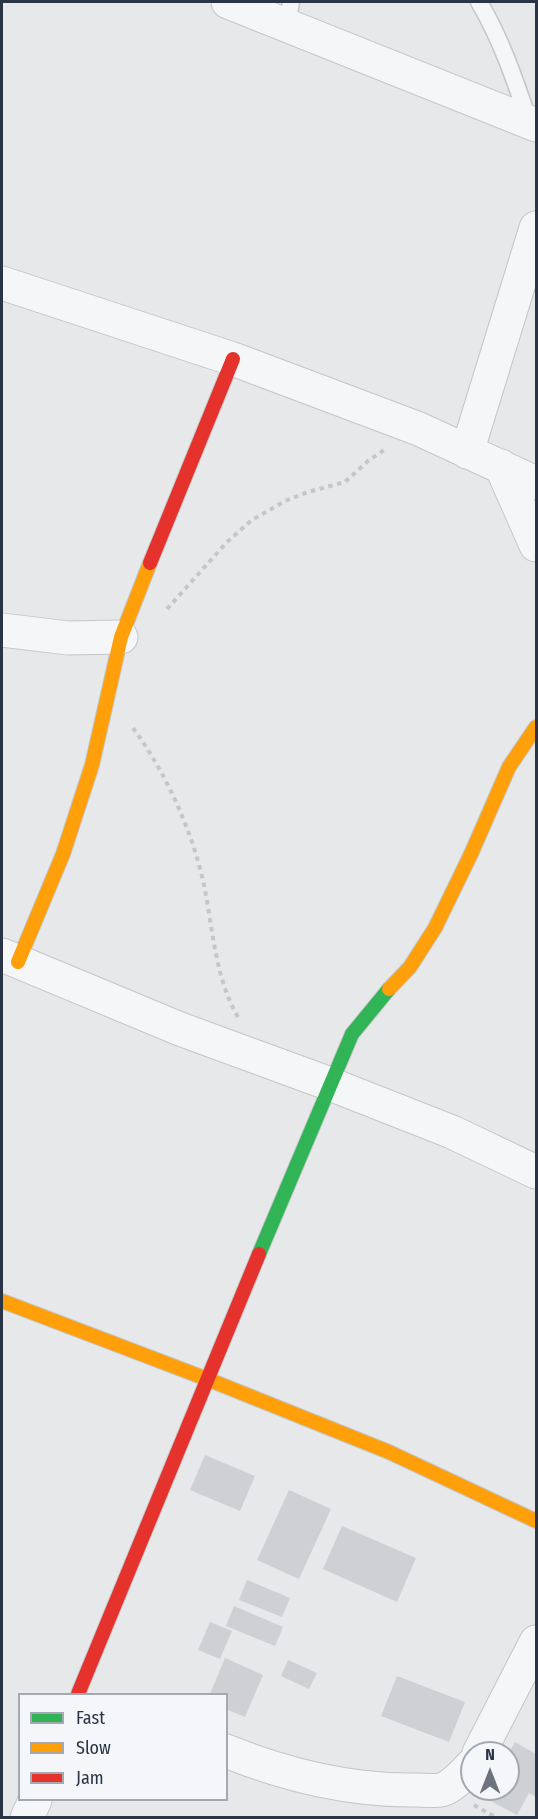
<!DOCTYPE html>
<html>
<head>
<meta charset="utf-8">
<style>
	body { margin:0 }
	#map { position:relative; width:538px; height:1819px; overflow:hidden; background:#e6e8ea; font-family:"Fira Sans Condensed",sans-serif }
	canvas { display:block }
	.frame { position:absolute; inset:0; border:3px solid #2b3445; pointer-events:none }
	.legend { position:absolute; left:18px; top:1693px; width:210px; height:108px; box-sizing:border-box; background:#f4f6f9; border:2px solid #a4a8b1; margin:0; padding:8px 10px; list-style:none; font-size:18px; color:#2b3445 }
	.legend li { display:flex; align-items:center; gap:12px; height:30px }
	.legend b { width:30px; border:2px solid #a4a8b1 }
	.north { position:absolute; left:460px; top:1741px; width:60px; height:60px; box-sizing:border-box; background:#f4f6f9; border:2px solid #a4a8b1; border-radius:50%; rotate:0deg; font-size:16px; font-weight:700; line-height:24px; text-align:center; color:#2b3445 }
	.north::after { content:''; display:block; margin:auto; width:21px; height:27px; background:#6c737f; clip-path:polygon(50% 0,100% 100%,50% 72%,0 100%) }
</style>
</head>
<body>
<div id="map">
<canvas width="538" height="1819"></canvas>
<div class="frame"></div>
<ul class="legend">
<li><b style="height:8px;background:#30b455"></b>Fast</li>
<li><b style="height:8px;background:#ff9f0a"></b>Slow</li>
<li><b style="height:8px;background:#e5322d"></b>Jam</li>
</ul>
<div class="north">N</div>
</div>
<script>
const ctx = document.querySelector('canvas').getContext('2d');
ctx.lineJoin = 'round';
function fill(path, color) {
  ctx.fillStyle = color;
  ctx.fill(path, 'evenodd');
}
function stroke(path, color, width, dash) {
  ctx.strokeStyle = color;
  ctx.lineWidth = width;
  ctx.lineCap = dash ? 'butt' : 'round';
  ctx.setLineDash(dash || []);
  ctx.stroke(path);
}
fill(new Path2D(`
	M205 1455 255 1476 240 1511 190 1490Z
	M289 1490 331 1509 299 1579 257 1560Z
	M342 1526 416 1558 397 1602 323 1569Z
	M247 1580 290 1598 282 1617 239 1600Z
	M234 1606 283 1627 275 1646 226 1626Z
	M210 1622 232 1631 220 1659 198 1650Z
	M225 1658 263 1675 245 1717 226 1709V1694H210Z
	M288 1660 317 1673 309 1689 281 1676Z
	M397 1676 465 1702 449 1742 381 1716Z
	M515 1742 536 1754V1797L529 1793 517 1815 485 1798 490 1789H508V1755Z`), '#ced0d3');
const lane = new Path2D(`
	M479 2C501 39 515 80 529 122
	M287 25 291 2`);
const street = new Path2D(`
	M228 2 536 125
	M2 283 233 359 419 429 536 483
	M467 452 536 228
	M501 466 536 545
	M2 630 68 638 121 637
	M2 955 180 1029 330 1084 452 1132 536 1172
	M226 1751C288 1776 350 1791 416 1790 424 1790 436 1792 444 1789 455 1784 464 1774 472 1765
	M479 1753 536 1642
	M27 1818 35 1800`);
const fast = new Path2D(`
	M259 1254 352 1034 389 989`);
const slow = new Path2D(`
	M18 962 63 854 92 765 121 637 150 563
	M389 989 410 967 435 928 471 854 509 767 536 727
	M2 1301 207 1379 389 1452 536 1521`);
const jam = new Path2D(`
	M150 563 233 359
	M78 1694 259 1254`);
stroke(lane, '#c4c6c8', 19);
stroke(street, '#c4c6c8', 35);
stroke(fast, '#c4c6c8', 16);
stroke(slow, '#c4c6c8', 16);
stroke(jam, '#c4c6c8', 16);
stroke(new Path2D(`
	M167 609 227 542 252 520 285 501 308 492 345 482 368 461 384 450
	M133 728C166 773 192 830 204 885 213 929 215 978 238 1017
	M474 1805 497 1818`), '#c5c6ca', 4, [4.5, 4.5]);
stroke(lane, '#f5f6f7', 16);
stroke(street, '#f5f6f7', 33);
stroke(fast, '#30b455', 14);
stroke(slow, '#ff9f0a', 14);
stroke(jam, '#e5322d', 14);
</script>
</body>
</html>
